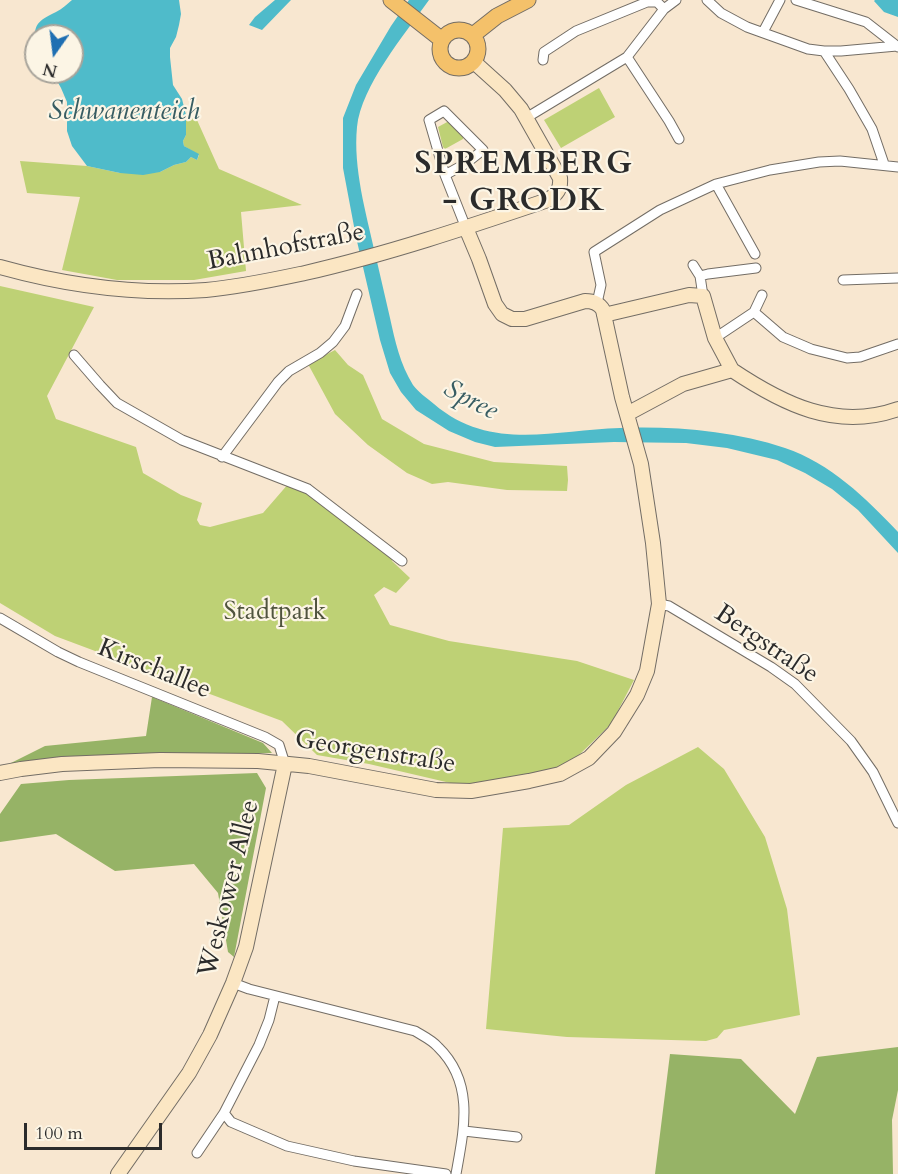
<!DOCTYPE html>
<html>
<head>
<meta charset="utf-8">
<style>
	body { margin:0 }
	#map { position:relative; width:898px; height:1174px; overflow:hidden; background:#f8e7d0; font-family:Cardo,serif }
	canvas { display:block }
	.north { position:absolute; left:24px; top:24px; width:60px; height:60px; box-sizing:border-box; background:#fcf5e5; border:2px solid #a8a49b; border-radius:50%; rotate:194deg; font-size:16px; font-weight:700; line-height:24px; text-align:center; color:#2b2b2b }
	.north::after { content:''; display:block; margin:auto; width:21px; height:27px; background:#1f6fb2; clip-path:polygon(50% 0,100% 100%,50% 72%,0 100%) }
	.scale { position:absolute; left:24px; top:1123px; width:138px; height:27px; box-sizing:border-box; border:3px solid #2b2b2b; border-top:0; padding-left:8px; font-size:18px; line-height:21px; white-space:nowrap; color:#2b2b2b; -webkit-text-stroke:4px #fcf5e5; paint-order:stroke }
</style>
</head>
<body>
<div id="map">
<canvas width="898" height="1174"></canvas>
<div class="north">N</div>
<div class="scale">100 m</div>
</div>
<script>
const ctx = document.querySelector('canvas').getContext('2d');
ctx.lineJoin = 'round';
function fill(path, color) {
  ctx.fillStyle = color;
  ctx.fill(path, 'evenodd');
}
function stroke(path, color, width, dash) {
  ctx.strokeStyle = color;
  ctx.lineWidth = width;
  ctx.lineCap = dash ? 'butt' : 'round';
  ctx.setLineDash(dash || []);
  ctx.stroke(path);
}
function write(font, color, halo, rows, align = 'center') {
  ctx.font = font + ' Cardo,serif';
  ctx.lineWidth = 4.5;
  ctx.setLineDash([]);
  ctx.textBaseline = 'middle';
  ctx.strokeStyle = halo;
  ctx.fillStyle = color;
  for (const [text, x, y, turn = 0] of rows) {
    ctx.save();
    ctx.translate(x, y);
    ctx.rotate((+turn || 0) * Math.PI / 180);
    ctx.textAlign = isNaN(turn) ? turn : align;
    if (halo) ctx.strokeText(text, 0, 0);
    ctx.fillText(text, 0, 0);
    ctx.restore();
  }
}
fill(new Path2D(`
	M599 88 615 117 561 148 544 120Z
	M186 115 197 120 219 169 302 205 241 212 246 271 194 280H117L62 270 80 197 27 193 20 161 87 166 120 173 160 172 174 165 186 162 191 157 197 160 199 155 184 146 183 141 186 135Z
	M449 121 463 135V139L445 149 443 147 438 127Z
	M0 286 94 307 47 396 56 419 136 447 143 473 181 495 202 503 197 520 200 525 210 527 263 513 289 483 308 490 391 555 392 561 410 578 396 593 384 587 374 595 390 625 449 641 577 661 634 680 611 724 580 754 559 769 487 785H459L369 764 317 755 282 721 55 636 0 603Z
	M335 350 348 365 363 375 382 419 424 444 494 462 567 466 568 480 567 491 507 490 448 482 432 484 407 473 368 445 335 414 308 364Z
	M698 747 724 769 765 837 787 909 800 1015 724 1030 717 1038 706 1041 567 1037 486 1029 503 828 569 825 626 785Z`), '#bed175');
fill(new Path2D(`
	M152 697 263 743 272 753 60 757 5 766 45 746 146 736Z
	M257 773 266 788 234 957 228 952 218 893 194 864 115 871 56 834 0 842V814L21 784 69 780Z
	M898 1047V1090L892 1120 893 1174H655L670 1054 741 1059 795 1114 817 1057Z`), '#96b366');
fill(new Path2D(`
	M72 0H179L181 14 179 25 176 37 170 48V57L173 85 182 99 186 115V135L183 141 184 146 199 154 197 160 191 157 186 162 174 165 160 172 143 175 120 173 87 166 72 146 67 131V102L61 88 52 72H72V36H58L57 31 52 27 48 31 46 36H36V41C32 23 42 19 56 12 62 9 67 4 72 0Z
	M275 0H291L262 30 249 25 255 17Z
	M409 0H429C405 34 361 86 357 127 353 168 366 213 375 253 380 275 385 296 390 318 395 341 400 364 413 385 418 392 427 398 434 404 490 452 554 430 620 428 674 426 734 431 785 448 830 463 866 498 898 532V553L858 510 832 489 805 473 777 460 727 448 686 443 614 442 495 447 475 442 449 431 416 410 401 392 390 373 380 340 356 237 343 168V118L356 85 391 26Z
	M875 0H898V17L884 12 874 1Z`), '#4fbbca');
const street = new Path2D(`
	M707 0 721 13 747 27 808 49 824 51 849 89 872 129 884 164
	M796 0 866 22 898 47
	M763 32 780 0
	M824 51H841L897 46
	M627 57 669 121 679 139
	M543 60 544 52 576 31 647 2H657L664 9
	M526 118 627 57 664 9 676 0
	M445 175 465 164 483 150 444 111 429 120 445 175 466 228
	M716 184 755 254
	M693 265 700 276 703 296
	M700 276 708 274 756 268
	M843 280 898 278
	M597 303 601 285 594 252 660 210 716 184 770 170 819 162 840 161 898 167
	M754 312 783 337 811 349 847 358 860 357 898 344
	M715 338 754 312 762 295
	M74 355 100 385 117 403 182 440 308 489 402 561
	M222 457 278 382 289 371 320 353 333 342 345 326 357 294
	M659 604 669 606 771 667 795 684 851 741 873 772 898 823
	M0 618 58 652 79 662 265 737 279 745 285 764
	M233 983 249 989 415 1031C423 1036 432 1040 438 1047 475 1083 464 1129 456 1174
	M275 996 269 1020 259 1045 224 1113 231 1122 287 1146 354 1161 446 1174
	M464 1131 517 1137
	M197 1153 224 1113`);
const secondary = new Path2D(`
	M0 267C68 286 135 295 206 290 240 287 272 280 305 273 388 254 468 227 548 200 557 194 561 189 560 178L521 109 505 90 474 62
	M604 315 689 295 703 296 715 338 732 370
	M627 414 683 384 732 370C783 404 836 431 898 409
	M0 773 21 769 62 764 160 760 258 761 309 766 436 790 471 791 529 781 560 774 589 758 614 732 637 695 647 671 659 604 653 543 641 464 622 397 603 310C599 303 593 301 585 301L525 319H512L502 314 495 304 479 259 466 228
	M118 1174 189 1073 210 1035 233 983 246 947 285 764`);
const primary = new Path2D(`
	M391 0 442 40
	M440 49a19 19 0 1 1 38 0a19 19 0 1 1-38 0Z
	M473 35 497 16 528 0`);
stroke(street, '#736d65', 11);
stroke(secondary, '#736d65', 16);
stroke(primary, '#736d65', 17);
stroke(street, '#fff', 9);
stroke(secondary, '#fbe6c3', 14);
stroke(primary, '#f4c16a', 15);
write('26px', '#2b2b2b', '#fcf5e5', [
	["Bahnhofstraße",286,248,-11],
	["Bergstraße",766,645,34],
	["Kirschallee",154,670,22],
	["Georgenstraße",375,753,9],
	["Weskower Allee",230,889,-76]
]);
write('26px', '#50543e', '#fcf5e5', [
	["Stadtpark",275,613]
]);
write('italic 27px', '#385d63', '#fcf5e5', [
	["Schwanenteich",124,113],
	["Spree",470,401,27]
]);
ctx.letterSpacing = '1.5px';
write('bold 32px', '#2b2b2b', '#fcf5e5', [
	["SPREMBERG",524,166],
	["- GRODK",524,203]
]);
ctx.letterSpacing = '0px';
</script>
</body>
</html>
